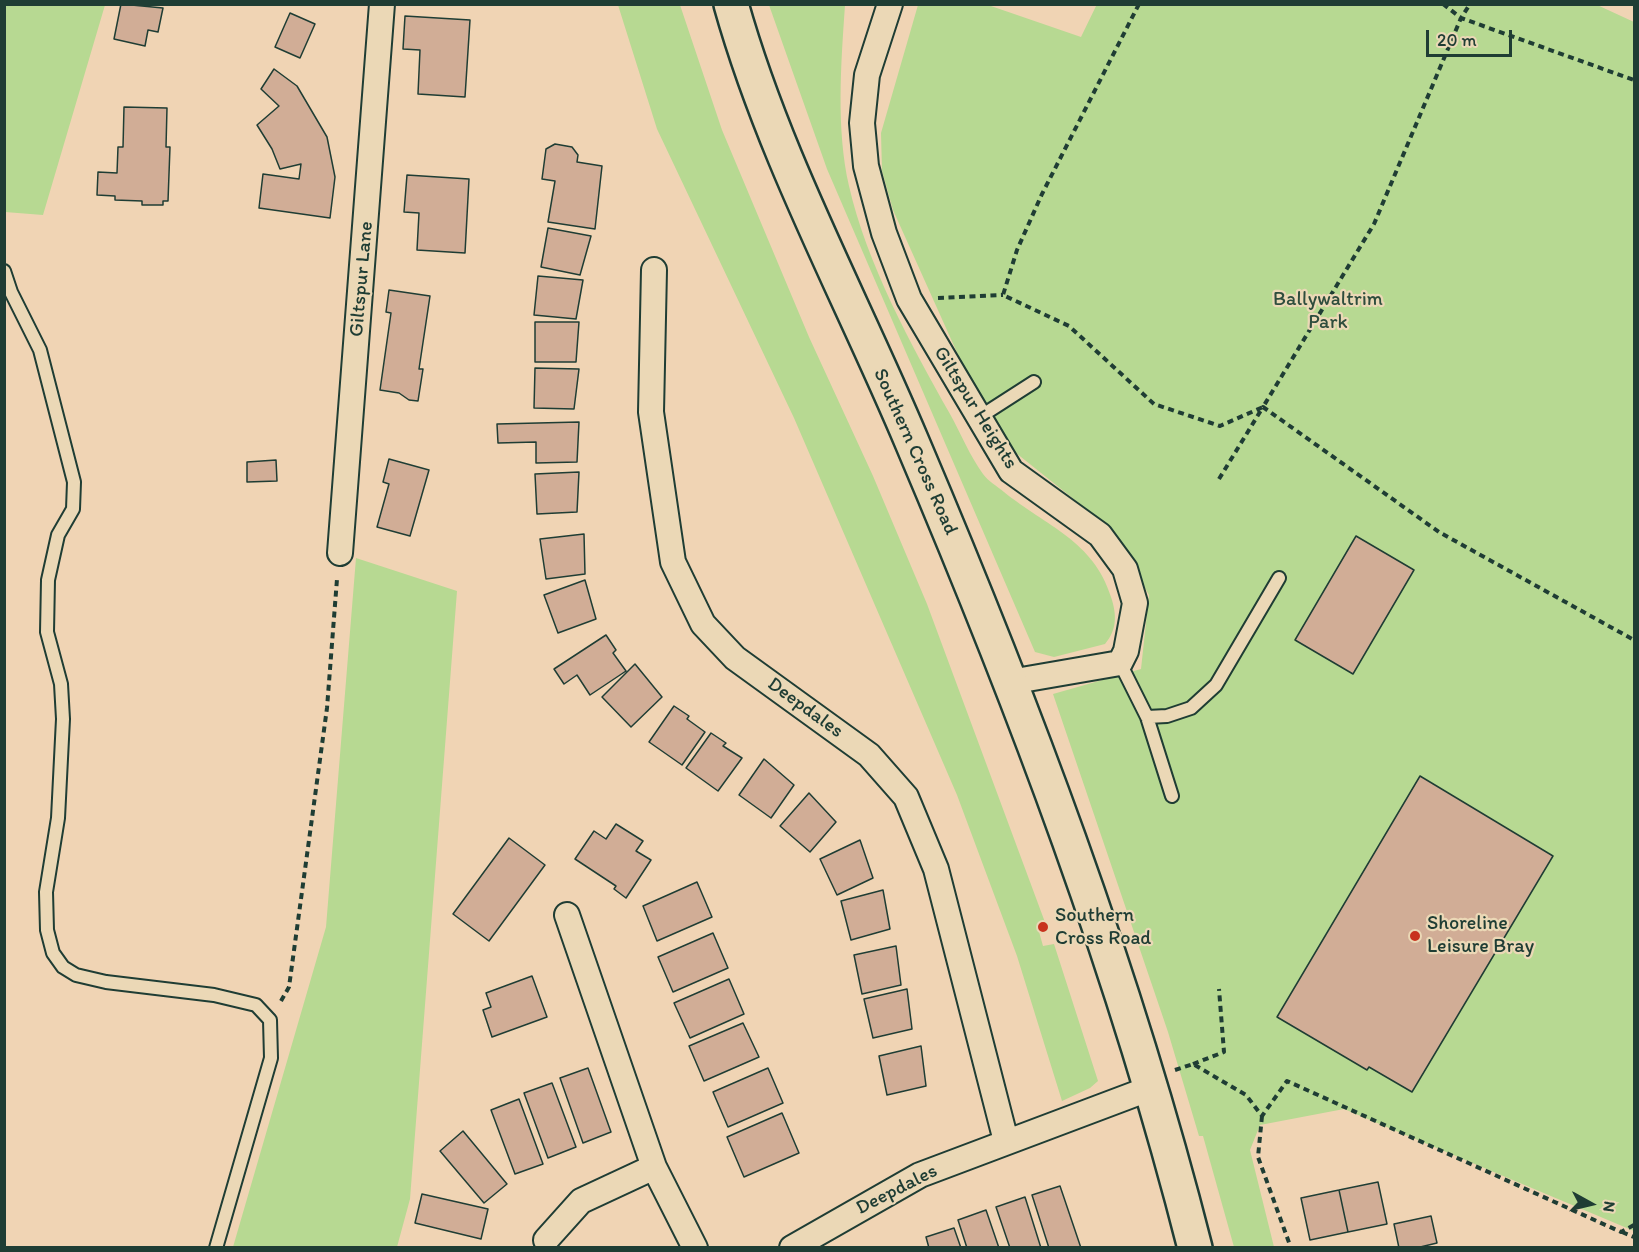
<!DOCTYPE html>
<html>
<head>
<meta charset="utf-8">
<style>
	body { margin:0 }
	#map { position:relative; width:1639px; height:1252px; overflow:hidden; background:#f0d4b4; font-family:Itim,sans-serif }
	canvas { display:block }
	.frame { position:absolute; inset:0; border:6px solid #1f3d34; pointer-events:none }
	.north { position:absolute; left:1561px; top:1174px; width:60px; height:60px; -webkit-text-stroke:4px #ebd8b6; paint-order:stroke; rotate:98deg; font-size:16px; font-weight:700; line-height:24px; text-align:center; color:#1f3d34 }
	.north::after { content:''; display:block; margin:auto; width:21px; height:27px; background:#1f3d34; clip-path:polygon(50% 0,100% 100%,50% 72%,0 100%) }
	.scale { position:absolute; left:1426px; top:30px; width:86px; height:27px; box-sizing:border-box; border:3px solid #1f3d34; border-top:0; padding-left:8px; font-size:18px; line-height:21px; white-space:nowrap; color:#1f3d34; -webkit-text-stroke:4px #ebd8b6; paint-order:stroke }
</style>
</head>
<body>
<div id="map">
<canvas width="1639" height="1252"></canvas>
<div class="frame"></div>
<div class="north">N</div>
<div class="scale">20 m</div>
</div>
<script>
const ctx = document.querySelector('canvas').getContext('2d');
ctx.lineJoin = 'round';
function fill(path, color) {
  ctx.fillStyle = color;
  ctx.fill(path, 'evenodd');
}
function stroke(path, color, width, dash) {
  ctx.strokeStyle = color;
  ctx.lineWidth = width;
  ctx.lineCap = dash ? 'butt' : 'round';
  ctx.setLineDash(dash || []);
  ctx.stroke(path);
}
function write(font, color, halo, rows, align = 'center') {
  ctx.font = font + ' Itim,sans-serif';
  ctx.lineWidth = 4.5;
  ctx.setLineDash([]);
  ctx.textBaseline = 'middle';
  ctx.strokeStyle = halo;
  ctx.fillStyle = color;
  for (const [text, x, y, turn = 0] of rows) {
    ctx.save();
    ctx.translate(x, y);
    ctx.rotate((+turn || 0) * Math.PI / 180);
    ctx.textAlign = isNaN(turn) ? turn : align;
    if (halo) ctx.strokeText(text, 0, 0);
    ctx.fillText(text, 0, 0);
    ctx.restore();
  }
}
fill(new Path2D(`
	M1097 4H1595L1634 22V1231L1344 1109 1260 1125 1250 1150 1274 1247H1234L1203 1136H1199L1168 1032 1053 694 1141 669 1149 595 1110 528 1016 453 968 377 893 210 882 171 881 133 918 5H988L1081 37Z
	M4 5H105L43 215 5 212Z
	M618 5H680L722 130 809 337 873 476 927 604 1046 925 1038 928 1043 946 1054 944 1098 1081 1090 1088 1062 1101 1017 956 957 795 794 418 657 129Z
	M769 5H845C841 64 836 128 849 186 866 262 912 347 950 414 961 434 970 456 983 474 988 481 997 486 1004 492 1046 526 1094 541 1111 597 1117 615 1117 630 1105 644L1054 657 1035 652 827 169Z
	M356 558 457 591 410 1199 397 1247H233L326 927Z`), '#b7d992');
const building = new Path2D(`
	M121 4 163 8 158 32 148 30 145 46 114 39Z
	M290 13 315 24 300 58 275 47Z
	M405 16 470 20 465 97 418 94 420 50 403 49Z
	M274 69 297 86 327 137 335 177 330 218 259 208 263 174 299 179 301 164 280 169 272 149 257 125 279 106 261 89Z
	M124 107 167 108 166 147H170L168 201H163V205H142V201L115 200V196L97 195 98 172 117 173 118 147H123Z
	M555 144 572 147 578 155 577 162 602 166 595 229 548 222 555 181 542 179 546 149Z
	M407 175 469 179 465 253 417 250 419 213 404 212Z
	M548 228 591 236 580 275 541 267Z
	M538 276 583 280 576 319 534 315Z
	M389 290 430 296 419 369H423L418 401 409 400 399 393 380 390 391 313 386 312Z
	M535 322H579L576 362H535Z
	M535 368 579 369 574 409 534 408Z
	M579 422 577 462 536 463V442L498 443 497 424Z
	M389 459 429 470 410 536 377 527 389 484 383 482Z
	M276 460 277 481 247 482V462Z
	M579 472 577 512 537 514 535 474Z
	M584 534 585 574 546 579 540 539Z
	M1356 536 1414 570 1353 674 1295 640Z
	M585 580 596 619 558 633 544 595Z
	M606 635 616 650 613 653 626 671 590 695 577 675 564 684 554 669Z
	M635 664 662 697 631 727 602 697Z
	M674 706 689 716 687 719 705 732 682 765 649 742Z
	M711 733 726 743 723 746 742 758 718 791 686 768Z
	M764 759 794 785 771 818 739 795Z
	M1420 776 1553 856 1412 1092 1369 1067 1367 1070 1277 1017Z
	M809 793 836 822 810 852 780 826Z
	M616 824 643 841 636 851 651 860 626 898 614 889 616 886 575 859 594 831 606 839Z
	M509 838 545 865 489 941 453 914Z
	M860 840 873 878 837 895 820 859Z
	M697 882 712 917 657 941 643 906Z
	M883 890 890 929 851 940 841 901Z
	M713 933 728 968 673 992 658 957Z
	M896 946 901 985 862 994 854 955Z
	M532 976 547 1017 492 1037 483 1010 491 1007 486 993Z
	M729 979 744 1014 690 1038 674 1003Z
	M907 989 912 1029 873 1038 864 999Z
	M743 1023 759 1057 704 1081 689 1046Z
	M921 1046 926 1086 887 1095 879 1056Z
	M588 1068 611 1132 583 1143 560 1078Z
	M768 1068 783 1103 728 1127 713 1092Z
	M552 1083 576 1147 548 1158 524 1093Z
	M519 1099 543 1164 515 1174 491 1110Z
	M782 1113 799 1153 744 1177 727 1137Z
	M463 1131 507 1184 484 1203 440 1151Z
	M1378 1182 1387 1224 1348 1232 1339 1190Z
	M1060 1186 1081 1248H1049L1032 1195Z
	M1339 1190 1348 1232 1310 1240 1301 1198Z
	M422 1194 488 1209 481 1239 415 1223Z
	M1025 1197 1041 1248H1010L996 1207Z
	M986 1210 999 1248H967L958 1220Z
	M1431 1216 1437 1243 1416 1248H1399L1394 1224Z
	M954 1228 961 1248H929L926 1237Z`);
fill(building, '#d1ad96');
stroke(building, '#1f3d34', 1.5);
const lane = new Path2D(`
	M4 271 11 292 40 350 74 482 73 509 58 535 48 580 47 632 61 684 63 719 58 818 46 892 47 930 53 953 63 967 76 975 106 982 214 995 256 1005 270 1020 271 1058 216 1248
	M978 418 1034 382
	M1120 663 1147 717 1172 796
	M1147 717 1167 716 1191 708 1216 685 1279 578`);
const street = new Path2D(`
	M890 4 867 75 862 123 866 166 884 233 909 299 1011 471 1100 535 1125 569 1135 603 1126 651 1120 663 1010 682
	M654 270 651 412 673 562 703 624 735 658 869 755 906 797 936 869 1006 1141
	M340 553 382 4
	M567 915 654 1167 695 1248
	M546 1240 581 1201 654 1167
	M792 1248 920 1175 1151 1088`);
const secondary = new Path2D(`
	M731 4C774 157 851 297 912 442 1023 703 1125 972 1195 1248`);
stroke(lane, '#1f3d34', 16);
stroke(street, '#1f3d34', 28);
stroke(secondary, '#1f3d34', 38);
stroke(new Path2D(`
	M1139 4 1042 194 1017 250 1003 295 1069 326 1154 404 1220 426 1263 407 1374 224 1461 18 1470 4
	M1443 4 1461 18 1634 80
	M938 298 1003 295
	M1219 479 1263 407 1439 532 1634 640
	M281 1001 289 987 327 708 337 579
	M1193 1064 1224 1052 1219 989
	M1175 1070 1193 1064 1246 1095 1262 1116 1287 1081 1621 1232 1634 1225
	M1262 1116 1258 1157 1291 1248
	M1622 1232 1634 1237`), '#1f3d34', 4, [6, 4.5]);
stroke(lane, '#ebd8b6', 12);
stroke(street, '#ebd8b6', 24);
stroke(secondary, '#ebd8b6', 33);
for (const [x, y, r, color] of [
	[1043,927,6,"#c8321e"],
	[1415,936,6,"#c8321e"]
]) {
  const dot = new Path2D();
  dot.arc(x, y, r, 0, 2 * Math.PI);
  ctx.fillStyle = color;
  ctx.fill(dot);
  stroke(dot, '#ebd8b6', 2);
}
write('20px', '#1f3d34', '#ebd8b6', [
	["Giltspur Lane",362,279,-85],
	["Giltspur Heights",975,408,58],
	["Southern Cross Road",915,452,66],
	["Deepdales",805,708,36],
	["Deepdales",897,1190,-27]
]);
write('20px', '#2e4d3d', '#ebd8b6', [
	["Ballywaltrim",1328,300],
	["Park",1328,323]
]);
write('20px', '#1f3d34', '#ebd8b6', [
	["Southern",1055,916],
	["Cross Road",1055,939],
	["Shoreline",1427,924],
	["Leisure Bray",1427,947]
], 'left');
</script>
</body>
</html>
